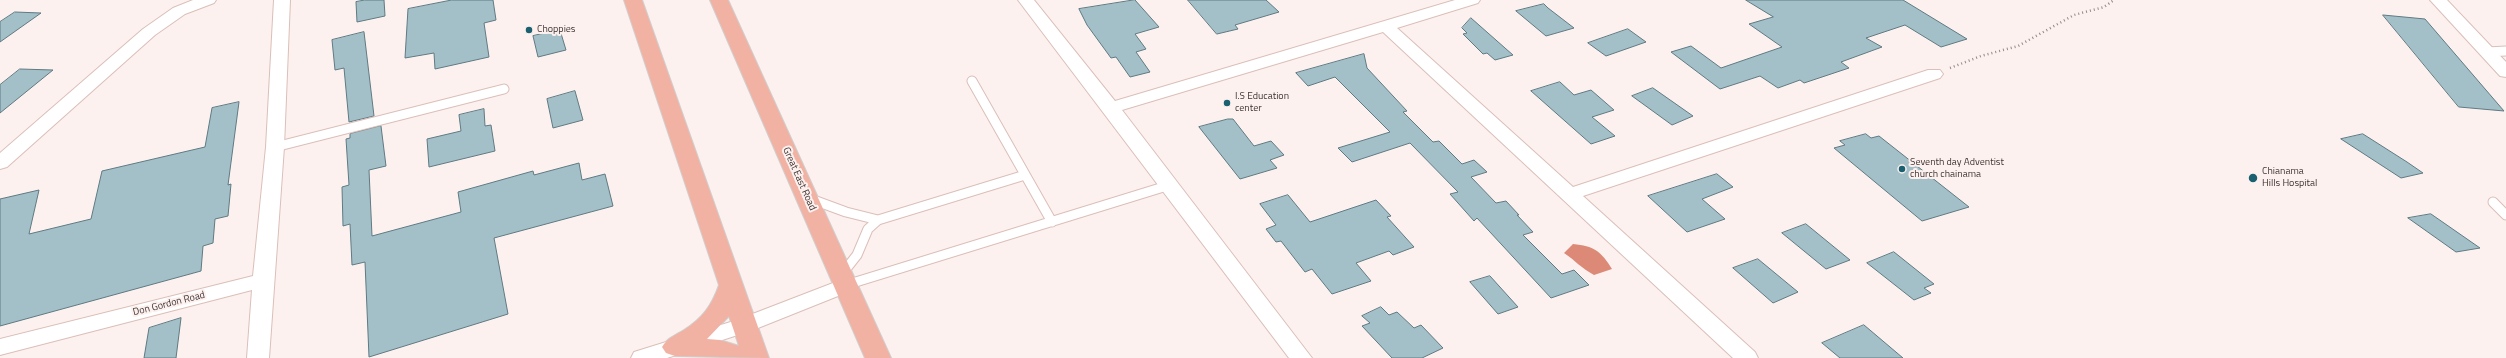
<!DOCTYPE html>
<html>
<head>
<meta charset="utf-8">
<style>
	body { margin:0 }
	canvas { display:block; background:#fcf1ee }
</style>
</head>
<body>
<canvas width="2506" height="358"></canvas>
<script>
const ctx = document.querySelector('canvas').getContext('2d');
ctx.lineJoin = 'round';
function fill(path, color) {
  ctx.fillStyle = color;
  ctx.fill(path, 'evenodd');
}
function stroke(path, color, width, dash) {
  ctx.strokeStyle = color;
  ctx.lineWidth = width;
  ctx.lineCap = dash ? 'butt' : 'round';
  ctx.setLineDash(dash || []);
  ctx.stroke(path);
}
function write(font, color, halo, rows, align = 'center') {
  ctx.font = font + ' "Titillium Web",sans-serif';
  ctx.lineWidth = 4;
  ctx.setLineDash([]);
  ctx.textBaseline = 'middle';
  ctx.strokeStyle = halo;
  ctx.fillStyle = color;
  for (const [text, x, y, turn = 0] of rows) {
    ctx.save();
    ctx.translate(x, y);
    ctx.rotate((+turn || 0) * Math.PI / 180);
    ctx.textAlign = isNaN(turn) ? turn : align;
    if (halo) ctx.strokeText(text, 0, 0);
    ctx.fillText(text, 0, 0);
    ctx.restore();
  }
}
fill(new Path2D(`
	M1573 244C1594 246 1601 251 1612 269L1594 275C1581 268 1576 261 1564 253Z`), '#dc8a77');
const building = new Path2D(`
	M365 0H384L385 16 357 22 356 2Z
	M452 0H493L496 20 484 23 489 57 435 69 434 53 405 58 408 9Z
	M1135 0 1159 27 1135 34 1146 49 1136 52 1150 72 1130 77 1116 57 1111 58 1087 25 1079 9Z
	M1188 0H1266L1279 12 1235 25 1238 29 1217 34Z
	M1746 0H1903L1967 39 1941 47 1905 25 1866 38 1882 47 1841 62 1849 68 1804 83 1800 80 1778 88 1760 76 1720 89 1671 52 1691 46 1721 68 1782 47 1749 24 1773 17Z
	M1544 4 1548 8 1574 28 1546 36 1516 11Z
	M15 12 41 13 0 42V22Z
	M2383 15 2425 19 2504 111 2459 107Z
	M1471 18 1505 48 1513 55 1495 60 1487 53 1483 54 1463 34 1467 33 1462 28Z
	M1628 29 1646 42 1606 56 1588 43Z
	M560 30 566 50 538 57 533 36Z
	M364 32 374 116 349 122 344 68 335 70 332 40Z
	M1364 54 1367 68 1407 111 1403 112 1433 142 1439 141 1462 164 1474 160 1487 172 1471 177 1496 203 1506 201 1519 215H1517L1533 232 1523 235 1562 274 1574 270 1589 285 1551 298 1477 218 1474 221 1450 194 1458 192 1410 143 1352 162 1338 148 1390 132 1335 77 1308 86 1296 73Z
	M20 69 53 70 0 113V85Z
	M1560 82 1574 95 1591 90 1614 110 1592 117 1615 136 1591 144 1531 91Z
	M1653 88 1693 116 1672 125 1632 96Z
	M575 91 583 120 553 128 547 99Z
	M239 102 228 185 231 184 228 216 215 219 213 243 203 246 201 271 0 326V199L39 190 29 234 91 219 102 171 205 147 212 108Z
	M484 109 485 126 491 125 495 151 429 167 427 139 461 131 459 115Z
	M1228 119H1233L1254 146 1271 141 1284 155 1270 160 1277 168 1240 179 1199 127Z
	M381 126 386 166 369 170 372 236 461 212 458 192 533 171 534 175 579 163 582 180 605 174 613 206 494 238 508 314 369 357 365 262 352 265 350 224 343 226 342 187 349 185 346 139 350 138V134Z
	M1866 134 1871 138 1879 136 1969 207 1922 221 1834 148 1845 145 1840 141Z
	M2363 134 2407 162 2423 173 2401 178 2341 139Z
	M1717 174 1733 187 1702 199 1725 219 1687 232 1648 196Z
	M1288 195 1310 222 1376 200 1391 216 1387 217 1414 247 1393 255 1389 251 1356 263 1371 281 1332 294 1312 269 1305 272 1281 241 1276 242 1266 229 1276 225 1260 204Z
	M2431 214 2480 248 2456 252 2408 218Z
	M1806 224 1850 260 1826 269 1782 233Z
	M1894 252 1934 284 1924 288 1931 293 1914 300 1867 263Z
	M1758 259 1798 292 1773 303 1733 268Z
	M1490 276 1518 307 1498 314 1470 282Z
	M1381 307 1389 315 1397 312 1414 328 1421 325 1443 348 1422 358H1392L1362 326 1370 323 1362 316Z
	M181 318 176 358H144L149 328Z
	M1864 325 1903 358H1840L1822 343Z`);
fill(building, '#a3c0c9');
stroke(building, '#5f7a82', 1);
const lane = new Path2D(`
	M2487 52 2506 51
	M972 81 1052 222
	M275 147 504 89
	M808 198 846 212 878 220
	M2493 202 2506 215
	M842 274 857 255 868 229 878 220 1025 175
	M846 285 1170 185`);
const street = new Path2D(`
	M193 0H216L214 3 185 14 155 35 7 167 0 169V153L143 29 173 8Z
	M274 0H290L284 147 269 358H247L252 290 0 355V339L253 276 266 147Z
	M1018 0H1034L1115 101 1455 0H1480L1478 3 1397 28 1573 187 1928 70H1940L1943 74 1940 78 1583 196 1755 352 1758 358H1733L1383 32 1122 110 1312 358H1289Z
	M2430 0H2447L2506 62V77L2500 76Z
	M846 278 853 280 856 285 853 290 753 330 667 358H631L634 352 737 320Z`);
const primary = new Path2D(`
	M624 0H642L769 358 675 356 666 353 662 347C667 338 676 335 684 330 703 318 712 305 719 285ZM729 316 739 346 720 340 707 339Z
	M710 0H728L891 358H865Z`);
stroke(lane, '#dbbfb9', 11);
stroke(street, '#dbbfb9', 2);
stroke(primary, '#d1cfce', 2);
stroke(new Path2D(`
	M1950 68 1981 56 2018 46 2074 15 2104 7 2114 0`), '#958a87', 2.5, [1, 3]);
stroke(lane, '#fff', 9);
fill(street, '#fff');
fill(primary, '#f1b2a4');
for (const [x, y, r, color] of [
	[529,30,4,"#1a6071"],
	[1227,103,4,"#1a6071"],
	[1902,169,4,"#1a6071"],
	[2253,178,5,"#1a6071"]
]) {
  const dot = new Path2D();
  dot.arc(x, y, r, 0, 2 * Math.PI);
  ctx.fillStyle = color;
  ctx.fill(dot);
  stroke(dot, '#fcf1ee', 1.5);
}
write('10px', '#413533', '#fcf1ee', [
	["Choppies",537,30],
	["I.S Education",1235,97],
	["center",1235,109],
	["Seventh day Adventist",1910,163],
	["church chainama",1910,175],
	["Chianama",2262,172],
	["Hills Hospital",2262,184]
], 'left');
write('10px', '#413533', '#fcf1ee', [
	["Great East Road",799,179,66],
	["Don Gordon Road",169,304,-14]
]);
</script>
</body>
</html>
